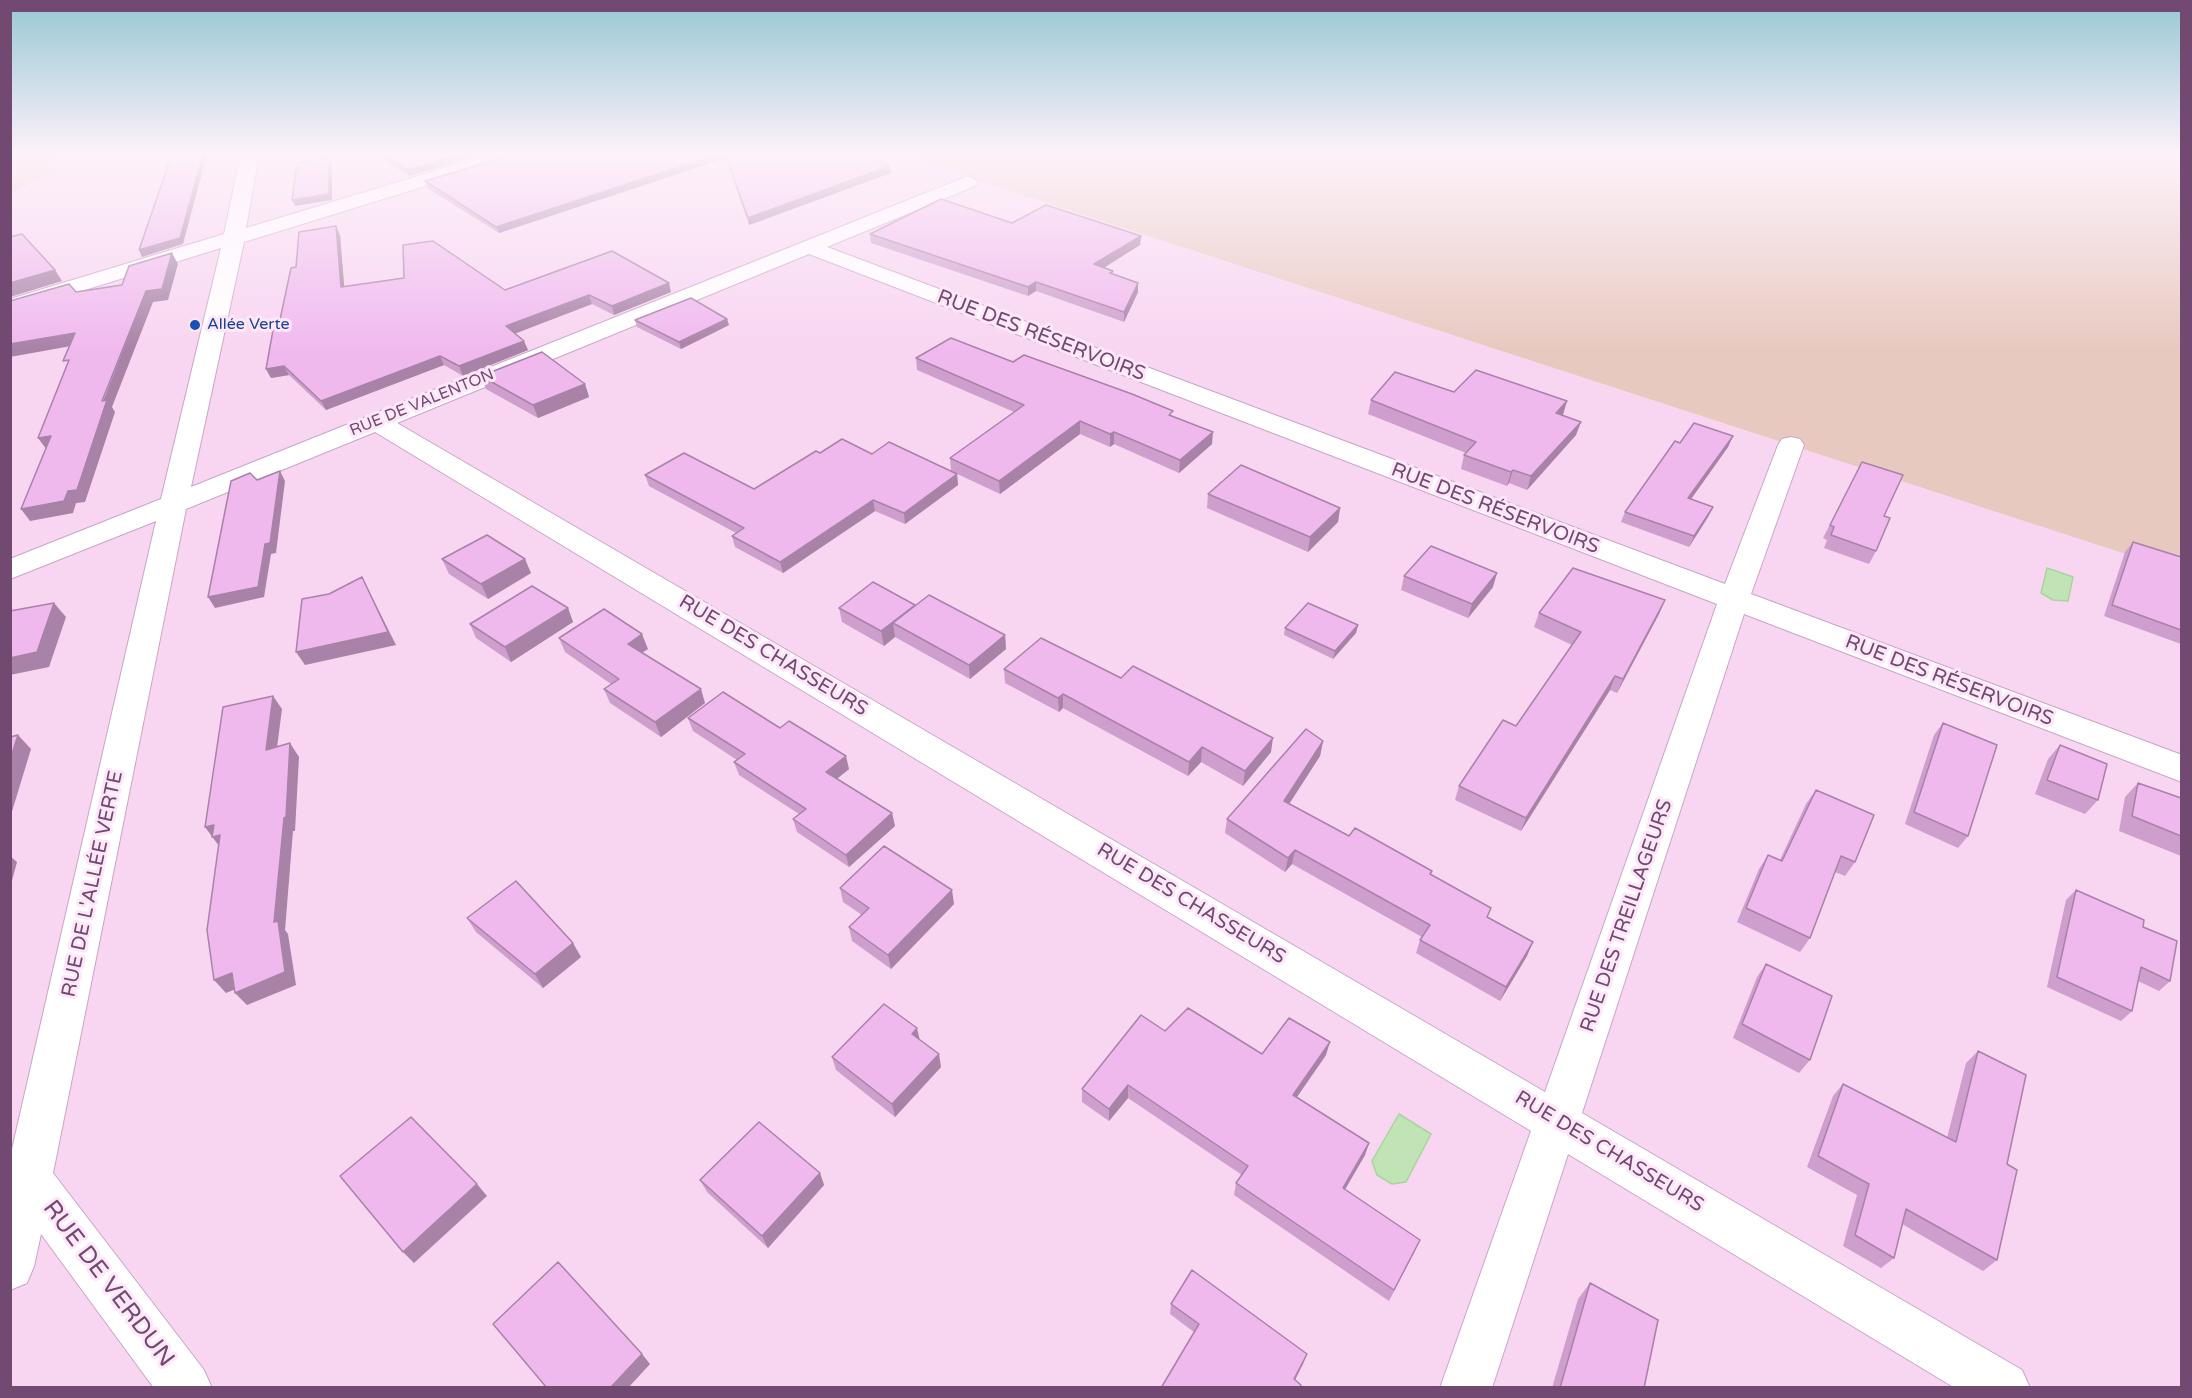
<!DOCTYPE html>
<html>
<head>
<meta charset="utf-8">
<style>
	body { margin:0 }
	#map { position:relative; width:2192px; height:1398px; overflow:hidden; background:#fbe1f5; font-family:"Varela Round",sans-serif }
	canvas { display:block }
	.frame { position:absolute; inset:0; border:12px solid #714971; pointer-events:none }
</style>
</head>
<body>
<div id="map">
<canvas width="2192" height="1398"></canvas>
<div class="frame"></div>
</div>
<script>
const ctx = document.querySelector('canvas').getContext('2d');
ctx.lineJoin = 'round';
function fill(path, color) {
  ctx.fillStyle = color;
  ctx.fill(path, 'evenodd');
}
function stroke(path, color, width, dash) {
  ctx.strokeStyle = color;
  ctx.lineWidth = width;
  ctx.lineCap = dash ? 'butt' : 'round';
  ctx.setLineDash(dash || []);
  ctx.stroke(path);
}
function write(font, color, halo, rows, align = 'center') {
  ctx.font = font + ' "Varela Round",sans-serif';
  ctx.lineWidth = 6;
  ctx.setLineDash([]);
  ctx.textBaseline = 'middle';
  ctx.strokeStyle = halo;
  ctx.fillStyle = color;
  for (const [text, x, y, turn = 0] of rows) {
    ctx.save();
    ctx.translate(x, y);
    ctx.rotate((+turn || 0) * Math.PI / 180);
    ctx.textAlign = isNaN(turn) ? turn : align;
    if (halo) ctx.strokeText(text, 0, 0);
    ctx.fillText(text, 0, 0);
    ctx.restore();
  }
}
fill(new Path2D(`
	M10 154H896L2181 572V1387H11Z`), '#f8d5f1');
fill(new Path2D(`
	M11 154H73L45 166 60 170 11 192Z
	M896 154H2181V572Z`), '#e8c9c0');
const water = new Path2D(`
	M2047 568 2073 577 2068 601 2053 600 2041 593Z
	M1399 1114 1431 1134 1406 1182 1392 1184 1377 1175 1372 1161Z`);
fill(water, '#c0e4b6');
stroke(water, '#a9d59d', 1.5);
const minor = new Path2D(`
	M241 154H259L246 228 491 154H519L516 158 244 242 191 487 968 176 978 182 975 186 827 247 1725 584 1778 445 1782 439 1791 437 1800 439 1804 445 1751 594 2182 755V782L1744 614 1582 1113 2022 1370 2030 1388H1955L1568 1154 1492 1388H1440L1531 1131 375 432 186 509 53 1173 204 1370 212 1388H154L41 1234 34 1266 27 1283 10 1290V1158L156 521 10 579V559L161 499 221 248 10 313V299L224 234ZM809 254 1717 604 1545 1092 397 423Z`);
stroke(minor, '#c9a6c6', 2);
fill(minor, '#fff');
fill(new Path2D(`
	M374 154H484L409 176Z
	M515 154H859L891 173 749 225 726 158 499 233 427 188 425 181Z
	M1012 223 1141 236 1140 245 1103 268 1113 271V274L1138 283V292L1124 322 1036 291 1028 296 871 243 870 234Z
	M340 235 344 286 505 290 671 292 614 315 592 304 515 333 528 350 463 376 444 365 326 410 289 375 271 378 266 369 296 267Z
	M635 320 729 325 681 349 637 327Z
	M916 358 1013 362 1173 416 1212 444 1179 473 1114 444 1110 447 1080 434 1000 494 951 471 950 458 1014 412 917 370Z
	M481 376 585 384 589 397 538 418 486 389Z
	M1454 392 1563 415 1576 435 1527 490 1509 483 1507 486 1461 469 1464 455 1466 453 1368 414 1371 400Z
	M1733 436 1728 447 1691 499 1713 507 1708 517 1689 547 1621 522 1625 512 1680 443Z
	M820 453 872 454 957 474 958 485 905 524 875 511 783 573 735 547 732 536 736 533 649 486 645 475 754 489Z
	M1862 462 1884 516 1876 551 1869 564 1824 548 1827 540 1823 538Z
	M1208 494 1340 508 1338 522 1308 552 1207 508Z
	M2133 542 2181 557V644L2104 616 2125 552Z
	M442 559 531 573 488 599 449 574Z
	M1404 576 1493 587 1468 618 1401 590Z
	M1665 600 1659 614 1617 693 1610 690 1521 831 1455 800 1459 786 1516 726 1572 645 1534 627 1539 613Z
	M915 605V606L1005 635 1006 649 970 679 895 637 884 646 842 622 839 608Z
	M568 608 573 622 511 662 476 638 470 624Z
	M1358 625 1356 633 1333 659 1284 635 1285 628Z
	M559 638 648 649 642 652 705 703 661 737 610 703 604 689 611 684 565 652Z
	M1004 669 1121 678 1271 752 1243 786 1201 762 1188 776 1063 708 1059 712 1005 683Z
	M688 718 780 728 849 769 837 779 892 813 895 826 849 867 797 832 793 819 799 814 739 775 734 762 737 760 693 731Z
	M1943 723 1968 836 1958 848 1905 824 1934 735Z
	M1323 741 1320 756 1289 804 1349 836 1431 875 1487 917 1527 956 1500 1001 1416 953 1420 940 1422 937 1292 864 1285 872 1225 833 1227 819Z
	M2060 745 2098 800 2085 814 2035 794 2048 759Z
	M2138 783 2181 798V856L2119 831 2125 797Z
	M1816 790 1855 862 1845 876 1835 872 1810 938 1800 952 1737 922 1759 869 1768 855 1780 860 1806 804Z
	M840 888 954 904 891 969 852 941 849 927 862 915 843 902Z
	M2076 890 2143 927 2170 981 2159 991 2138 981 2132 1011 2121 1021 2047 987 2066 900Z
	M467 918 581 957 543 988 476 932Z
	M1766 964 1810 1060 1799 1073 1733 1038 1757 977Z
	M1165 1031 1262 1054 1326 1055 1297 1097 1369 1143 1365 1155 1345 1189 1415 1251 1389 1301 1234 1195 1236 1183 1242 1175 1128 1098 1109 1121 1082 1102V1089Z
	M919 1039 941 1067 895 1117 836 1070 832 1057Z
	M1978 1051 2007 1164 1997 1260 1983 1271 1902 1224 1894 1258 1881 1268 1843 1246 1857 1195 1807 1167 1833 1096 1843 1084 1947 1138 1966 1063Z
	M820 1173 824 1185 768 1248 707 1192 700 1180Z
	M1590 1283 1644 1388H1552L1578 1299Z
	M1171 1304 1303 1364 1194 1332 1170 1314Z`), '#ce9fcd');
fill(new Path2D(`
	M203 154H207L183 244 142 257 139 250Z
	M460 154H484L409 176 407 170Z
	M719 154H725L726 158 499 233 496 227Z
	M329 158 332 164V200L295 206 292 200Z
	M890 166 891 173 749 225 748 218Z
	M336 226 340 235 345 296 341 287Z
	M1141 236 1140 245 1094 274V264Z
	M172 253 178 264 168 300 153 302 112 407 115 412 85 502 76 503 73 513 30 521 21 509 68 491 146 291Z
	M55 270 62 281 10 297V283Z
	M1036 282V291L1028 296V287Z
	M669 283 671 292 614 315 612 306Z
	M1138 283V292L1124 322V312Z
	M589 295 592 304 509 336 506 326Z
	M727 319 729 325 681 349 679 342Z
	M75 333 82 344 10 357V344Z
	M524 341 528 350 463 376 459 366Z
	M440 356 444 365 326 410 321 401Z
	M284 366 289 375 271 378 266 369Z
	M585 384 589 397 538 418 533 405Z
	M1567 401 1563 415 1552 427 1556 413Z
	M1080 421V434L1000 494 999 481Z
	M1581 422 1576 435 1527 490 1531 476Z
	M1114 432V444L1110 447V434Z
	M1213 432 1212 444 1179 473 1180 460Z
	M51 436 47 450 38 438Z
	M1733 436 1728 447 1684 509 1688 498Z
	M1513 470 1509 483 1507 486 1511 472Z
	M280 471 285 481 276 553 271 554 264 597 215 608 208 597 265 544Z
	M957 474 958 485 905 524 904 513Z
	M873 500 875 511 783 573 780 562Z
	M1713 507 1708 517 1689 547 1694 536Z
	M1340 508 1338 522 1308 552 1310 537Z
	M525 559 531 573 488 599 481 584Z
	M1497 573 1493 587 1468 618 1472 604Z
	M362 577 396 645 305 665 296 652Z
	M1665 600 1659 614 1617 693 1623 679Z
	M54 603 66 617 49 667 10 675V658Z
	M915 605 916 619 893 623 895 637 884 646 881 631Z
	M568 608 573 622 511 662 505 647Z
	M1358 625 1356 633 1333 659 1335 651Z
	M642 634 648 649 634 658 628 644Z
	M1005 635 1006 649 970 679 969 665Z
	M1615 676 1610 690 1521 831 1526 818Z
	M701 689 705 703 661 737 655 722Z
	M1063 694V708L1059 712 1058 698Z
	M273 696 282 709 275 763 266 750Z
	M18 735 31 749 10 818V760Z
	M1273 738 1271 752 1243 786 1245 771Z
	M1323 741 1320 756 1282 815 1284 801Z
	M290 743 299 757 295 831H293L285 930 288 934 296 985 247 1005 235 993 274 922Z
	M1202 747 1201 762 1188 776 1189 762Z
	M846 756 849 769 829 785 826 772Z
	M892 813 895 826 849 867 846 855Z
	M214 825 223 838 222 850 205 827Z
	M1295 850 1292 864 1285 872 1288 858Z
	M10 856 17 862 10 888Z
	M952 890 954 904 891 969 888 955Z
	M1533 942 1527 956 1500 1001 1506 987Z
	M573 943 581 957 543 988 535 974Z
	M232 973 243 986 226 993 214 980Z
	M917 1028 920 1041 912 1034Z
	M1330 1042 1326 1055 1290 1107 1293 1095Z
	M939 1054 941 1067 895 1117 892 1104Z
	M1128 1085V1098L1109 1121V1109Z
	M1369 1143 1365 1155 1339 1200 1343 1188Z
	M820 1173 824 1185 768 1248 762 1236Z
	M477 1184 487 1196 414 1263 403 1252Z
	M642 1354 650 1364 628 1388H610Z
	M1307 1354 1303 1364 1291 1388 1294 1379Z`), '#a882a7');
const building = new Path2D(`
	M172 154H203L180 238 139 250Z
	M381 154H460L407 170Z
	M515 154H719L496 227 425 181Z
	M725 154H859L890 166 748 218Z
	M329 158V194L292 200 297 163Z
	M941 199 1012 223 1046 205 1141 236 1094 264 1113 271 1110 273 1138 283 1124 312 1036 282 1028 287 870 234Z
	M336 226 341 287 404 278 403 245 433 241 505 290 612 251 669 283 612 306 589 295 506 326 524 341 459 366 440 356 321 401 284 366 266 369 273 330 278 329 291 268 296 267 299 232Z
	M22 234 55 270 10 283V237Z
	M172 253 162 289 146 291 102 401 107 400 77 490 68 491 64 501 21 509 51 436 38 438 69 360 63 361 75 333 10 344V301L69 284 76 292 122 285 129 266Z
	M691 298 727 319 679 342 635 320Z
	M951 338 1013 362 1024 355 1132 394 1173 411 1169 415 1213 432 1180 460 1114 432 1110 434 1080 421 999 481 950 458 1024 405 916 358Z
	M542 352 585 384 533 405 481 376Z
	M1476 370 1567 401 1556 413 1581 422 1531 476 1513 470 1511 472 1464 455 1476 442 1371 400 1395 372 1454 392Z
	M1694 423 1733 436 1688 498 1713 507 1694 536 1625 512 1675 441 1680 443Z
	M842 439 872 454 889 442 957 474 904 513 873 500 780 562 732 536 744 528 645 475 684 453 754 489 816 451 820 453Z
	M1862 462 1903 475 1884 516 1890 518 1876 551 1831 535 1834 527 1830 525Z
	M1241 465 1340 508 1310 537 1208 494Z
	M280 471 270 543 265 544 258 587 208 597 231 481 250 473 257 480Z
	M487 535 525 559 481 584 442 559Z
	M2133 542 2181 557V630L2112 605Z
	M1431 546 1497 573 1472 604 1404 576Z
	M1573 568 1665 600 1623 679 1615 676 1526 818 1459 786 1503 720 1516 726 1581 632 1539 613Z
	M362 577 388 632 296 652 302 599 329 594Z
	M873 582 915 605 881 631 839 608Z
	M532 586 568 608 505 647 470 624Z
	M929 595 1005 635 969 665 893 623Z
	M54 603 37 652 10 658V611Z
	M1308 603 1358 625 1335 651 1285 628Z
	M604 609 642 634 628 644 701 689 655 722 604 689 619 679 559 638Z
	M1041 638 1121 678 1133 666 1273 738 1245 771 1202 747 1189 762 1063 694 1058 698 1004 669Z
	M723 692 780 728 789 721 846 756 826 772 892 813 846 855 793 819 806 809 734 762 745 754 688 718Z
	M273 696 266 750 290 743 286 817 284 818 274 922 278 921 285 972 235 993 232 973 214 980 207 930 220 835 212 837 214 825 205 827 223 707Z
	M1943 723 1997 745 1968 836 1914 812Z
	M1306 729 1323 741 1284 801 1349 836 1355 828 1432 871 1430 874 1491 908 1487 917 1533 942 1506 987 1420 940 1430 925 1295 850 1288 858 1227 819Z
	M18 735 10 760V737Z
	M2060 745 2107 764 2098 800 2047 780Z
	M2138 783 2181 798V836L2132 816Z
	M1816 790 1874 815 1855 862 1841 856 1810 938 1746 908 1768 855 1782 861Z
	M884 846 952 890 888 955 849 927 869 908 840 888Z
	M516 881 573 943 535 974 467 918Z
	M2076 890 2144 920 2143 927 2177 941 2170 981 2141 967 2132 1011 2057 977Z
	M1766 964 1832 996 1810 1060 1742 1024Z
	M884 1004 917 1028 912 1034 939 1054 892 1104 832 1057Z
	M1188 1008 1262 1054 1289 1018 1330 1042 1293 1095 1369 1143 1343 1188 1420 1240 1394 1290 1236 1183 1248 1166 1128 1085 1109 1109 1082 1089 1141 1015 1165 1031Z
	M1978 1051 2026 1075 2007 1164 2017 1170 1997 1260 1906 1209 1894 1258 1855 1235 1869 1184 1818 1156 1843 1084 1956 1142Z
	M411 1117 477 1184 403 1252 340 1176Z
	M759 1122 820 1173 762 1236 700 1180Z
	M558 1262 642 1354 610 1388H547L493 1324Z
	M1192 1270 1307 1354 1294 1379 1301 1385 1299 1388H1161L1199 1324 1171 1304Z
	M1590 1283 1658 1320 1644 1388H1560Z`);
fill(building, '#f0b9ee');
stroke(building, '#a882a7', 1.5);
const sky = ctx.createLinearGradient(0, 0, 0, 350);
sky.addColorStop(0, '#98c7d4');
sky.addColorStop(0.44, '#fdf2fa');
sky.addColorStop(1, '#fdf2fa00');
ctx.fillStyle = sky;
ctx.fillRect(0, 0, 2192, 350);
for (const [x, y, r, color] of [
	[195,325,6,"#1a4fb4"]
]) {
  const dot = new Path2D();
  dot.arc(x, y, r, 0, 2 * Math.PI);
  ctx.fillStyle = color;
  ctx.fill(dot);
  stroke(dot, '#ffe7f9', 2);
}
write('16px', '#164399', '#ffe7f9', [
	["Allée Verte",207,325]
], 'left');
write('16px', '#714971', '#ffe7f9', [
	["RUE DE VALENTON",422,403,-22]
]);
write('20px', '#714971', '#ffe7f9', [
	["RUE DES RÉSERVOIRS",1041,336,21],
	["RUE DES RÉSERVOIRS",1495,509,21],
	["RUE DES CHASSEURS",773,656,31],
	["RUE DES RÉSERVOIRS",1949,681,21],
	["RUE DE L'ALLÉE VERTE",93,884,-78],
	["RUE DES CHASSEURS",1191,904,31],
	["RUE DES TREILLAGEURS",1627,916,-71],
	["RUE DES CHASSEURS",1609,1152,31]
]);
write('24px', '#714971', '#ffe7f9', [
	["RUE DE VERDUN",108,1284,53]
]);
</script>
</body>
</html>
